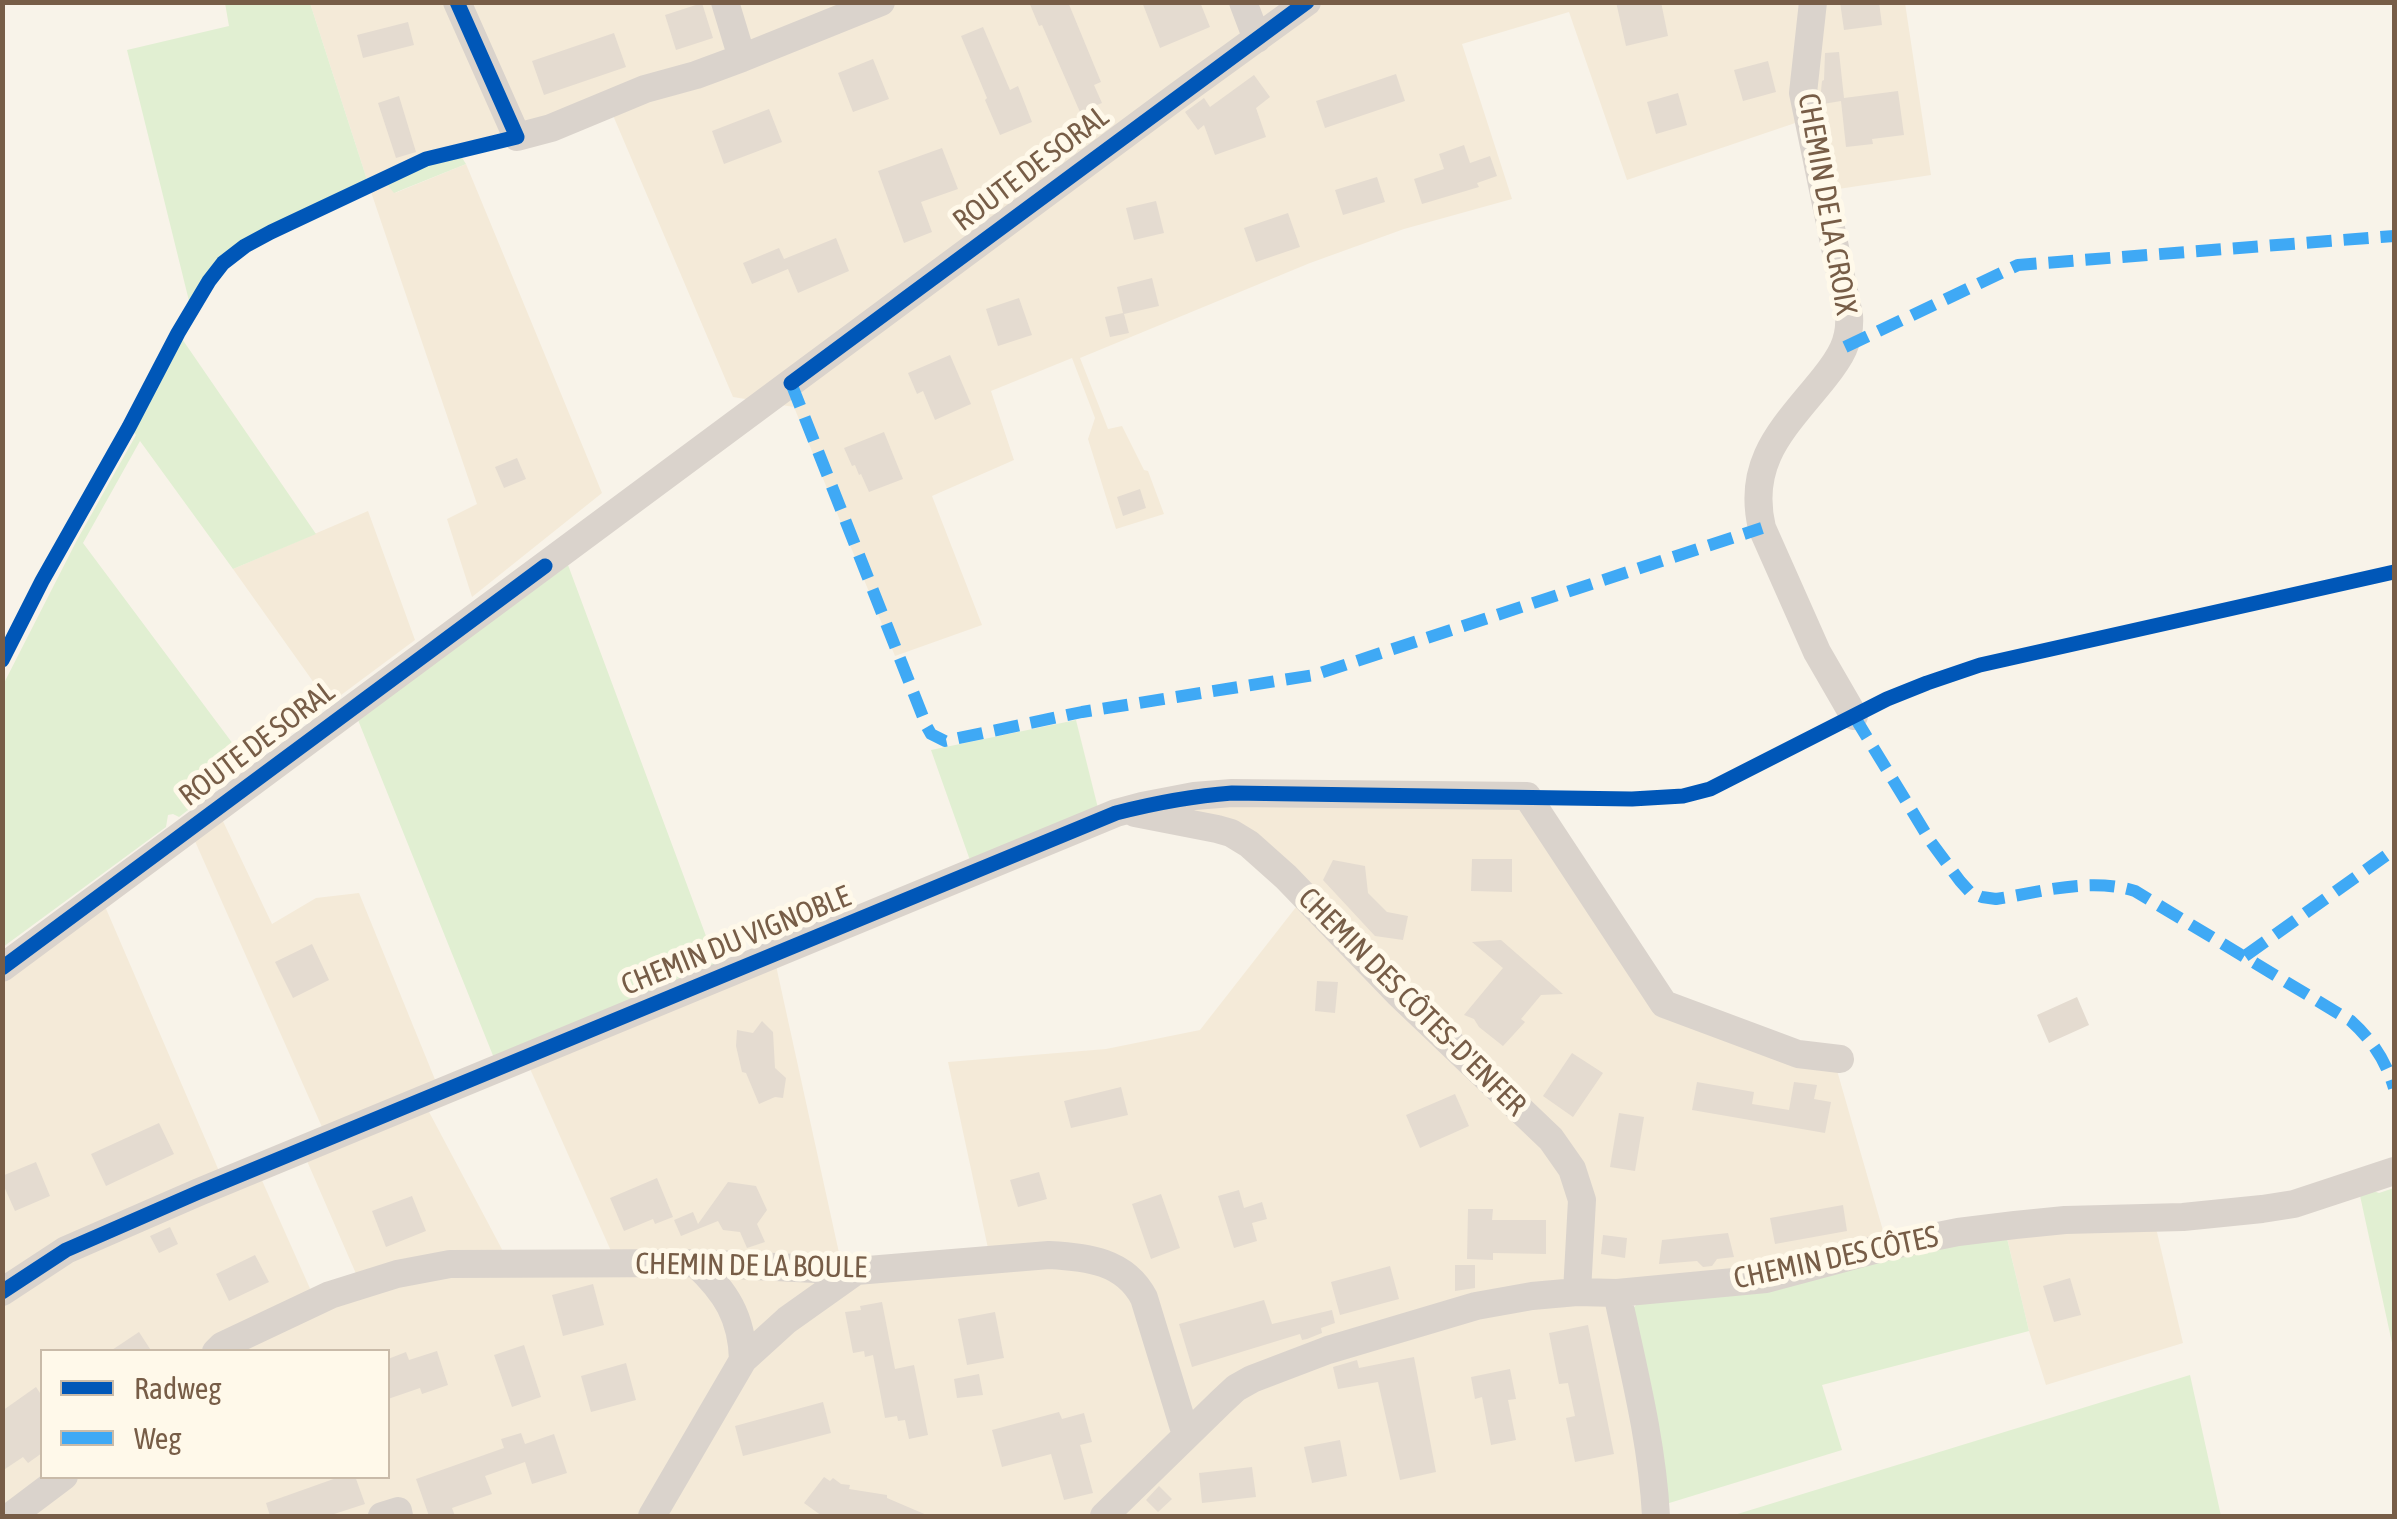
<!DOCTYPE html>
<html>
<head>
<meta charset="utf-8">
<style>
	body { margin:0 }
	#map { position:relative; width:2397px; height:1519px; overflow:hidden; background:#f8f3e9; font-family:"Asap Condensed",sans-serif }
	canvas { display:block }
	.frame { position:absolute; inset:0; border:5px solid #775d47; pointer-events:none }
	.legend { position:absolute; left:40px; top:1349px; width:350px; height:130px; box-sizing:border-box; background:#fff9ea; border:2px solid #c9bba9; margin:0; padding:12px 18px; list-style:none; font-size:30px; color:#775d47 }
	.legend li { display:flex; align-items:center; gap:20px; height:50px }
	.legend b { width:50px; border:2px solid #c9bba9 }
</style>
</head>
<body>
<div id="map">
<canvas width="2397" height="1519"></canvas>
<div class="frame"></div>
<ul class="legend">
<li><b style="height:12px;background:#0057b8"></b>Radweg</li>
<li><b style="height:12px;background:#3fa9f5"></b>Weg</li>
</ul>
</div>
<script>
const ctx = document.querySelector('canvas').getContext('2d');
ctx.lineJoin = 'round';
function fill(path, color) {
  ctx.fillStyle = color;
  ctx.fill(path, 'evenodd');
}
function stroke(path, color, width, dash) {
  ctx.strokeStyle = color;
  ctx.lineWidth = width;
  ctx.lineCap = dash ? 'butt' : 'round';
  ctx.setLineDash(dash || []);
  ctx.stroke(path);
}
function write(font, color, halo, rows, align = 'center') {
  ctx.font = font + ' "Asap Condensed",sans-serif';
  ctx.lineWidth = 10;
  ctx.setLineDash([]);
  ctx.textBaseline = 'middle';
  ctx.strokeStyle = halo;
  ctx.fillStyle = color;
  for (const [text, x, y, turn = 0] of rows) {
    ctx.save();
    ctx.translate(x, y);
    ctx.rotate((+turn || 0) * Math.PI / 180);
    ctx.textAlign = isNaN(turn) ? turn : align;
    if (halo) ctx.strokeText(text, 0, 0);
    ctx.fillText(text, 0, 0);
    ctx.restore();
  }
}
fill(new Path2D(`
	M310 3H1905L1931 175 1825 191 1807 119 1627 180 1569 12 1462 44 1512 199 1404 229 1310 263 1080 358 1108 429 1122 426 1144 470 1148 471 1164 514 1116 529 1088 439 1095 418 1072 358 991 391 1014 460 932 496 982 625 895 656 794 407 733 397 612 113 550 139 459 153 395 193 466 164 602 493 472 597 447 519 477 504 369 186Z
	M368 511 415 640 329 704 233 569Z
	M1527 785 1667 997 1836 1067 1886 1241 1764 1274 1606 1289 1647 1464V1516H3V980L104 904 219 1171 252 1158 312 1293 357 1276 297 1138 322 1127 194 839 221 817 272 924 316 898 359 893 436 1082 428 1110 505 1255 611 1251 523 1053 775 961 841 1262 989 1253 948 1062 1106 1049 1200 1030 1300 902 1233 842 1099 812ZM42 1352H388V1476H42Z
	M2152 1211 2183 1343 2046 1385 2029 1331 2003 1221Z`), '#f4ead8');
fill(new Path2D(`
	M225 3H310L369 186C325 205 256 231 223 264 210 277 201 294 191 309L127 50 229 26Z
	M459 153 466 164 394 193 386 183 427 163Z
	M178 333 316 534 233 569 140 441 83 543 248 764 179 817 173 814 168 815 166 827 3 947V685L77 540 136 435 129 427Z
	M568 565 719 971 496 1063 358 720Z
	M1076 720 1099 812 971 863 931 750Z
	M2394 1188V1352L2359 1191 2368 1189 2379 1193Z
	M2006 1234 2029 1331 1822 1385 1842 1450 1666 1504 1630 1312 1637 1304Z
	M2190 1375 2221 1516H1731Z`), '#e1efd2');
fill(new Path2D(`
	M1029 2H1068L1101 82 1094 85 1102 103 1080 112 1042 25 1039 26Z
	M1142 2H1200L1210 27 1160 48Z
	M1616 2H1661L1668 36 1626 46Z
	M1840 2H1879L1882 25 1844 30Z
	M702 3 713 38 676 50 665 15Z
	M408 22 414 45 363 58 357 35Z
	M983 27 1010 90 1018 86 1032 122 1000 135 985 100 987 98 961 36Z
	M614 33 626 67 544 95 532 61Z
	M1839 52 1844 98 1898 91 1904 135 1872 139 1873 144 1846 147 1841 101 1823 104 1821 91 1822 81 1824 80 1825 53Z
	M873 59 889 99 853 112 838 73Z
	M1768 61 1776 92 1743 101 1734 70Z
	M1396 74 1405 101 1325 128 1316 101Z
	M1254 75 1270 97 1256 108 1266 137 1215 155 1204 125 1198 130 1185 112 1204 98 1210 107Z
	M1678 93 1687 125 1656 134 1647 102Z
	M399 96 416 152 396 158 378 103Z
	M769 109 782 142 724 164 712 131Z
	M1464 145 1470 163 1490 156 1497 176 1477 183 1479 187 1422 204 1414 179 1444 169 1439 154Z
	M942 148 958 189 921 202 932 232 904 243 878 171Z
	M1377 177 1385 202 1343 215 1335 190Z
	M1156 201 1164 233 1134 240 1126 208Z
	M1288 213 1300 247 1256 262 1244 228Z
	M836 238 849 271 798 293 788 269 752 284 743 263 779 248 784 259Z
	M1152 278 1159 306 1124 314 1129 333 1110 337 1105 317 1123 313 1117 287Z
	M1019 298 1032 335 998 346 986 309Z
	M950 355 971 404 935 420 923 391 917 394 908 373Z
	M884 432 903 479 869 492 861 474 859 475 855 465 852 466 844 448Z
	M517 458 526 479 504 488 495 467Z
	M1140 489 1146 508 1123 516 1117 497Z
	M1472 859H1512V892L1471 891Z
	M1333 860 1365 866 1368 893 1387 912 1408 916 1403 940 1375 936 1323 880Z
	M1501 940 1563 994 1541 995 1521 1019 1525 1022 1503 1046 1479 1027 1474 1019 1464 1015 1503 968 1472 942Z
	M312 944 329 980 293 998 275 962Z
	M1317 981 1338 982 1335 1013 1315 1011Z
	M2077 997 2089 1025 2049 1043 2037 1015Z
	M762 1021 773 1032 775 1068 786 1078 783 1098 775 1097 759 1104 746 1073 742 1072 736 1046 737 1030 753 1033Z
	M1572 1053 1603 1073 1573 1117 1543 1096Z
	M1697 1082 1754 1092 1752 1104 1789 1110 1794 1082 1817 1085 1814 1099 1831 1102 1825 1133 1692 1110Z
	M1121 1087 1128 1115 1071 1128 1064 1101Z
	M1455 1094 1469 1126 1420 1148 1406 1115Z
	M1619 1113 1644 1117 1635 1171 1610 1167Z
	M159 1123 174 1154 106 1186 91 1154Z
	M36 1162 50 1196 15 1211 2 1182V1176Z
	M1039 1172 1047 1199 1018 1207 1010 1180Z
	M657 1178 673 1217 655 1224 653 1219 624 1231 610 1198Z
	M728 1182 756 1186 767 1210 757 1224 765 1242 747 1248 740 1232 723 1230 718 1221 681 1236 674 1220 693 1212 698 1224Z
	M1239 1190 1244 1208 1262 1202 1267 1219 1252 1223 1257 1241 1234 1248 1218 1196Z
	M1161 1194 1180 1248 1151 1259 1132 1204Z
	M412 1196 426 1231 386 1247 372 1211Z
	M1843 1205 1847 1231 1775 1244 1770 1218Z
	M1468 1209H1493L1492 1220H1546V1254L1493 1253V1260L1467 1259Z
	M170 1227 178 1244 159 1253 150 1236Z
	M1728 1233 1734 1257 1717 1259 1712 1266 1703 1267 1697 1261 1659 1264 1662 1240Z
	M1603 1235 1627 1238 1625 1258 1601 1254Z
	M255 1255 269 1282 229 1301 216 1274Z
	M1455 1265H1475V1288L1455 1291Z
	M1390 1266 1399 1299 1340 1315 1331 1282Z
	M2070 1278 2081 1315 2054 1322 2043 1286Z
	M593 1284 604 1325 563 1336 552 1295Z
	M1264 1300 1272 1324 1332 1310 1335 1323 1321 1328 1322 1333 1307 1339 1302 1340 1300 1334 1192 1367 1179 1324Z
	M882 1302 895 1369 914 1365 928 1435 909 1439 905 1420 898 1421 897 1416 885 1418 873 1355 865 1357 864 1351 853 1353 845 1312 861 1310 860 1306Z
	M995 1312 1004 1358 967 1365 958 1319Z
	M1588 1325 1614 1454 1575 1462 1566 1418 1575 1416 1568 1383 1559 1384 1549 1333Z
	M139 1332 152 1352H109Z
	M524 1345 541 1397 512 1407 494 1355Z
	M437 1351 448 1385 422 1394 420 1388 388 1399V1359L406 1352 409 1360Z
	M1414 1357 1436 1472 1400 1480 1378 1382 1338 1389 1333 1367 1357 1360 1359 1368Z
	M626 1363 636 1400 591 1412 581 1376Z
	M1510 1369 1516 1399 1508 1400 1516 1440 1491 1445 1482 1397 1475 1399 1471 1377Z
	M979 1374 983 1395 957 1398 954 1379Z
	M36 1387 42 1396V1453L28 1463 23 1457 2 1471V1411Z
	M823 1402 831 1433 743 1456 735 1426Z
	M1059 1412 1062 1419 1084 1413 1092 1442 1080 1445 1093 1493 1064 1500 1051 1454 1002 1467 992 1430Z
	M521 1433 525 1444 554 1434 567 1473 532 1484 525 1462 485 1476 492 1494 452 1508 455 1516H429L416 1479 504 1448 501 1439Z
	M1340 1440 1347 1476 1312 1483 1304 1447Z
	M1252 1467 1256 1497 1202 1503 1199 1473Z
	M342 1476H355L365 1504 328 1516H270L266 1503Z
	M824 1477 830 1481 833 1478 841 1484 850 1485 849 1489 887 1495V1498L929 1516H822L804 1503Z
	M1159 1486 1172 1499 1158 1512 1146 1500Z`), '#e4dbd0');
stroke(new Path2D(`
	M457 2 517 137 551 128 645 89 696 75 742 58 881 2
	M725 2 742 58
	M1243 2 1257 39
	M1813 2 1803 93 1849 315C1851 341 1840 358 1824 378 1785 427 1746 460 1762 528L1817 652 1854 716
	M1135 813 1217 829 1231 833 1249 844 1286 877 1398 993 1551 1139 1572 1169 1582 1200 1577 1292
	M2 968 1176 97 1307 2
	M695 1263C726 1292 742 1317 743 1360
	M2 1292 66 1250 199 1192 1116 813 1142 806 1194 796 1232 793 1527 796 1664 1004 1798 1054 1840 1059
	M1617 1293C1633 1368 1652 1440 1656 1516
	M216 1352 222 1346 330 1295 397 1274 450 1264 695 1263 856 1271 1049 1255C1087 1257 1125 1261 1144 1298L1186 1435
	M11 1516 64 1476
	M382 1516 398 1511 399 1516
	M652 1516 743 1360 787 1320 856 1271
	M1104 1516 1222 1401 1236 1388 1252 1379 1328 1350 1476 1306 1532 1296 1577 1292 1617 1293 1766 1279 1893 1245 1958 1232 2015 1225 2065 1220 2183 1217 2262 1209 2294 1204 2394 1171`), '#dad3cc', 28);
stroke(new Path2D(`
	M1845 347 2018 265 2394 236
	M791 383 927 727 931 734 945 741 1082 712 1314 675 1762 528
	M1854 716 1931 842 1960 881 1970 892 1982 897 1996 899C2041 892 2090 877 2135 891L2351 1021C2372 1040 2386 1061 2394 1088
	M2245 956 2394 850`), '#3fa9f5', 12, [25, 12]);
stroke(new Path2D(`
	M791 383 1307 2
	M2 660 42 581 129 427 178 333 209 281 223 263 245 246 271 232 426 159 517 137 457 2
	M2 968 545 566
	M2 1292 66 1250 199 1192 1116 813C1155 803 1192 796 1232 793L1632 799 1683 796 1710 789 1887 699 1927 683 1980 665 2394 572`), '#0057b8', 15);
write('30px', '#775d47', '#fff9ea', [
	["ROUTE DE SORAL",1031,169,-37],
	["CHEMIN DE LA CROIX",1827,204,80],
	["ROUTE DE SORAL",257,744,-37],
	["CHEMIN DU VIGNOBLE",736,941,-22],
	["CHEMIN DES CÔTES-D'ENFER",1412,1002,45],
	["CHEMIN DES CÔTES",1836,1258,-12],
	["CHEMIN DE LA BOULE",751,1266,1]
]);
</script>
</body>
</html>
